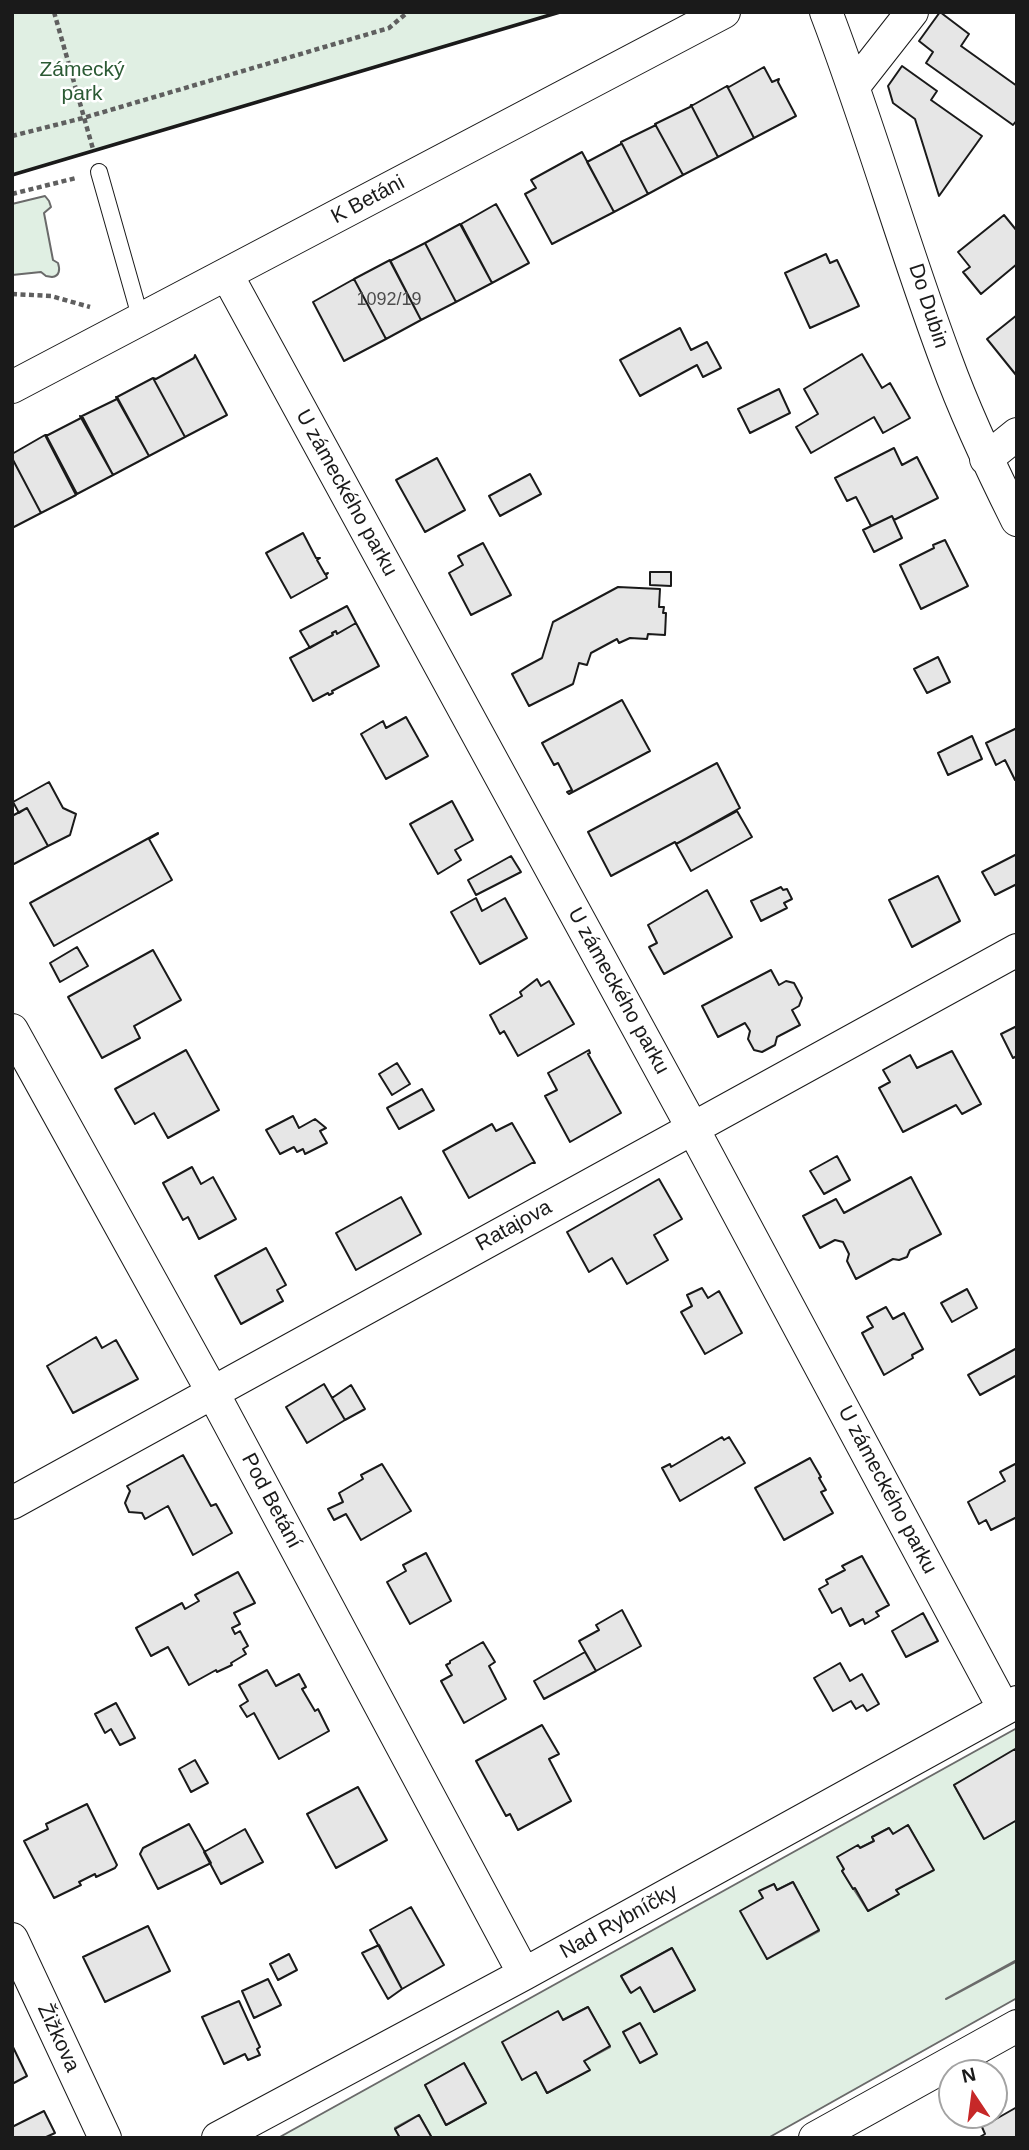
<!DOCTYPE html>
<html>
<head>
<meta charset="utf-8">
<style>
	body { margin:0 }
	#map { position:relative; width:1029px; height:2150px; overflow:hidden; background:#fff; font-family:Helvetica,sans-serif }
	canvas { display:block }
	.frame { position:absolute; inset:0; border:14px solid #1a1a1a; pointer-events:none }
	.north { position:absolute; left:938px; top:2059px; width:70px; height:70px; box-sizing:border-box; background:#fff; border:2px solid #a3a3a3; border-radius:50%; rotate:347deg; font-size:19px; font-weight:700; line-height:28px; text-align:center; color:#1a1a1a }
	.north::after { content:''; display:block; margin:auto; width:24px; height:32px; background:#c62828; clip-path:polygon(50% 0,100% 100%,50% 72%,0 100%) }
</style>
</head>
<body>
<div id="map">
<canvas width="1029" height="2150"></canvas>
<div class="frame"></div>
<div class="north">N</div>
</div>
<script>
const ctx = document.querySelector('canvas').getContext('2d');
ctx.lineJoin = 'round';
function fill(path, color) {
  ctx.fillStyle = color;
  ctx.fill(path, 'evenodd');
}
function stroke(path, color, width, dash) {
  ctx.strokeStyle = color;
  ctx.lineWidth = width;
  ctx.lineCap = dash ? 'butt' : 'round';
  ctx.setLineDash(dash || []);
  ctx.stroke(path);
}
function write(font, color, halo, rows, align = 'center') {
  ctx.font = font + ' Helvetica,sans-serif';
  ctx.lineWidth = 5;
  ctx.setLineDash([]);
  ctx.textBaseline = 'middle';
  ctx.strokeStyle = halo;
  ctx.fillStyle = color;
  for (const [text, x, y, turn = 0] of rows) {
    ctx.save();
    ctx.translate(x, y);
    ctx.rotate((+turn || 0) * Math.PI / 180);
    ctx.textAlign = isNaN(turn) ? turn : align;
    if (halo) ctx.strokeText(text, 0, 0);
    ctx.fillText(text, 0, 0);
    ctx.restore();
  }
}
const green = new Path2D(`
	M12 12H560L12 175Z
	M45 196 49 201 51 207 44 213 53 260 58 263C60 269 60 276 52 277L46 276 41 272 12 275V204Z
	M1017 1728V1752L954 1785 984 1839 1017 1820V1960L946 1999 1017 1961V1998L768 2138H432L419 2115 395 2128 400 2138H278ZM908 1825 933 1869 896 1890 898 1894 868 1911 842 1871 844 1869 838 1857 858 1846 860 1848 874 1841 872 1837 889 1828 893 1834ZM793 1882 819 1931 767 1959 763 1898 774 1884 777 1890ZM672 1948 695 1990 654 2012 640 1987 630 1992 621 1976ZM588 2007 610 2047 584 2061 589 2070 547 2093 536 2072 563 2020ZM464 2063 486 2103 446 2125 425 2085Z`);
fill(green, '#e0efe3');
stroke(green, '#6a6a6a', 2);
const building = new Path2D(`
	M940 12 969 34 961 46 1017 86V120L1013 125 926 63 933 52 919 41Z
	M902 66 937 91 931 100 982 136 939 196 915 119 893 103 888 86Z
	M764 67 772 82 779 79 778 82 796 116 754 138 727 86 729 87Z
	M727 86 754 138 718 157 691 105H693Z
	M691 105 718 157 683 175 655 124 690 107Z
	M655 124 683 175 648 194 621 142 656 125Z
	M621 142 648 194 614 212 587 162 621 144Z
	M582 152 614 212 552 244 525 194 536 188 531 180Z
	M496 204 529 263 492 283 461 224Z
	M1004 215 1017 231V264L981 294 963 272 970 267 958 252Z
	M460 224 492 283 456 302 425 243Z
	M425 243 456 302 421 320 390 261Z
	M826 254 830 263 837 260 859 306 810 328 785 273Z
	M390 260 421 320 386 339 354 279Z
	M354 279 386 339 344 361 313 302Z
	M1017 315V375H1016L987 339Z
	M680 328 691 350 707 342 721 368 703 377 697 365 640 396 620 360Z
	M862 354 882 388 890 383 910 418 883 433 874 417 811 453 796 427 818 414 804 389Z
	M195 355 227 415 185 437 153 378 156 379 194 358Z
	M153 378 185 437 149 456 117 397Z
	M779 389 790 413 750 433 738 409Z
	M116 397 149 456 113 475 82 416 117 399Z
	M80 416 113 475 77 494 46 435H48L81 418Z
	M45 435 76 495 41 513 12 458V454Z
	M894 448 902 465 917 457 938 498 894 520 892 516 871 526 856 497 847 501 835 478Z
	M12 458 41 513 12 528Z
	M437 458 465 510 425 532 396 480Z
	M530 474 541 494 500 516 489 496Z
	M892 516 902 538 874 552 863 530Z
	M303 533 316 558H320L317 560 325 574 328 573 326 575 327 578 291 598 266 553Z
	M945 540 968 586 921 609 900 565 934 548 933 545Z
	M483 543 511 595 471 615 449 573 463 565 458 556Z
	M650 572H671V586L650 585Z
	M618 587 660 589 659 607H664L663 613H666L665 635 648 634 647 639 630 638 619 643 617 639 591 653 587 665 579 663 573 684 529 706 512 674 542 658 553 622Z
	M347 606 356 623 337 634 336 631 332 633 333 635 310 648 300 631Z
	M356 623 379 666 332 691 333 693 329 695 328 693 313 701 290 658 333 635 332 633 336 631 337 634Z
	M938 657 950 682 927 693 914 669Z
	M622 700 650 751 569 794 567 792 572 790 558 763 554 765 542 743Z
	M406 717 428 756 386 779 361 734 383 721 386 728Z
	M1017 728V778L1015 780 1005 760 996 765 986 743Z
	M972 736 982 759 948 775 938 753Z
	M717 763 740 808 676 844 675 842 611 876 588 832Z
	M49 782 63 808 76 814 70 835 48 846 27 808 19 813 13 802Z
	M452 801 473 840 455 850 461 860 438 874 410 824Z
	M27 808 48 846 12 865V816Z
	M737 811 752 837 691 871 676 844Z
	M158 833V834L149 839 172 880 54 946 30 903Z
	M1017 854V884L995 895 982 872Z
	M511 856 521 872 476 895 468 880Z
	M938 876 960 921 912 947 889 900Z
	M781 887 783 890 787 889 792 899 784 903 787 908 761 921 751 901Z
	M707 890 732 937 664 974 649 947 657 943 648 925Z
	M476 898 482 911 505 898 527 938 480 964 451 912Z
	M77 947 88 966 60 982 50 963Z
	M153 950 181 1000 134 1026 140 1038 102 1058 68 997Z
	M771 970 779 985 786 981 794 983 802 998 799 1006 792 1010 800 1025 777 1037 775 1045 762 1052 754 1050 748 1039 750 1031 745 1023 718 1037 702 1006Z
	M537 979 541 986 549 981 574 1024 518 1056 504 1031 500 1034 490 1015 522 996 520 992Z
	M1017 1026V1056L1013 1058 1001 1034Z
	M186 1050 219 1110 168 1138 154 1113 135 1124 115 1089Z
	M589 1050 590 1053 588 1054 621 1113 570 1142 545 1096 557 1090 548 1073Z
	M952 1051 981 1104 962 1114 956 1105 903 1132 879 1088 890 1082 883 1070 910 1055 917 1068Z
	M397 1063 410 1084 392 1095 379 1074Z
	M422 1089 434 1110 399 1129 387 1108Z
	M293 1116 299 1128 315 1119 326 1128 320 1131 327 1143 305 1154 303 1149 297 1152 294 1147 280 1154 266 1130Z
	M512 1123 535 1163H532L469 1198 443 1151 492 1124 496 1131Z
	M837 1156 850 1180 824 1194 810 1171Z
	M192 1167 201 1184 213 1177 236 1219 199 1239 188 1217 183 1220 163 1183Z
	M911 1177 941 1234 910 1250 907 1257 899 1260 893 1259 856 1279 847 1261 849 1254 843 1242 835 1240 820 1248 803 1216 836 1199 844 1213Z
	M659 1179 682 1219 654 1235 668 1260 627 1284 612 1258 589 1272 567 1232Z
	M401 1197 421 1234 356 1270 336 1233Z
	M266 1248 286 1285 277 1290 283 1301 241 1324 215 1276Z
	M702 1288 708 1298 719 1291 742 1333 705 1354 681 1312 692 1306 687 1295Z
	M967 1289 977 1308 952 1322 941 1303Z
	M886 1307 893 1319 904 1313 923 1349 912 1355 913 1358 884 1375 862 1333 873 1327 867 1317Z
	M96 1337 102 1348 116 1340 138 1379 73 1413 47 1366Z
	M1017 1348V1375L980 1395 968 1375Z
	M324 1384 345 1420 307 1443 286 1407Z
	M351 1385 365 1409 345 1420 332 1398Z
	M722 1437 724 1440 729 1437 745 1463 680 1501 662 1468 670 1464 671 1467Z
	M183 1455 211 1506 216 1504 232 1533 193 1555 168 1506 145 1519 142 1513 129 1512 125 1503 130 1491 127 1486Z
	M810 1458 821 1477 819 1478 826 1490 821 1492 833 1513 784 1540 755 1488Z
	M1017 1463V1517L991 1530 986 1520 979 1524 968 1502 1005 1481 1000 1472Z
	M382 1464 411 1511 361 1540 346 1514 334 1520 328 1509 343 1502 339 1493 363 1479 361 1475Z
	M426 1553 451 1601 410 1624 387 1582 406 1571 403 1565Z
	M862 1556 889 1605 876 1612 879 1616 865 1624 863 1619 850 1626 841 1608 832 1613 819 1589 828 1584 826 1580 845 1570 842 1566Z
	M238 1572 255 1603 234 1613 240 1624 232 1628 235 1634 240 1631 248 1646 243 1649 246 1654 231 1663 232 1665 217 1672 216 1670 189 1685 168 1647 151 1656 136 1628 182 1603 185 1609 199 1601 195 1595Z
	M622 1610 641 1646 596 1671 579 1641 599 1630 596 1625Z
	M923 1613 938 1641 906 1657 892 1631Z
	M483 1642 495 1662 489 1666 506 1699 464 1723 441 1681 452 1675 446 1665 450 1663V1661Z
	M585 1652 596 1671 544 1699 534 1681Z
	M840 1663 850 1681 862 1674 879 1704 867 1711 863 1705 856 1709 851 1701 833 1711 814 1678Z
	M267 1670 276 1686 299 1674 306 1687 302 1689 315 1711 318 1709 329 1731 279 1759 254 1713 247 1717 240 1706 248 1701 239 1685Z
	M116 1703 135 1738 120 1745 111 1729 105 1733 95 1714Z
	M542 1725 559 1754 549 1759 571 1801 518 1830 510 1814 506 1816 476 1761Z
	M1015 1749 1017 1752V1820L984 1839 954 1785Z
	M195 1760 208 1783 191 1792 179 1769Z
	M358 1787 387 1840 336 1868 307 1814Z
	M87 1804 117 1865 115 1868 96 1877 95 1874 79 1882 81 1885 54 1898 24 1841 48 1829 46 1824Z
	M189 1824 211 1863 158 1889 140 1854 143 1848Z
	M908 1825 934 1870 896 1890 899 1894 868 1911 855 1888 853 1889 842 1871 844 1869 837 1857 858 1845 860 1848 874 1841 872 1837 889 1828 893 1834Z
	M245 1829 263 1862 221 1884 204 1852Z
	M793 1882 819 1930 767 1959 740 1911 763 1898 759 1891 774 1884 777 1890Z
	M411 1907 444 1965 402 1989 370 1930Z
	M148 1926 170 1971 105 2002 83 1957Z
	M379 1945 402 1989 388 1999 362 1953Z
	M672 1948 695 1990 654 2012 640 1987 631 1993 621 1976Z
	M289 1954 297 1970 278 1980 270 1964Z
	M268 1979 281 2005 254 2018 242 1991Z
	M239 2001 260 2047 257 2049 260 2055 248 2060 245 2054 224 2064 202 2017Z
	M588 2007 610 2046 584 2061 590 2070 547 2093 536 2072 522 2080 502 2042 558 2011 563 2020Z
	M640 2023 657 2054 640 2063 623 2032Z
	M12 2045 27 2076 12 2084Z
	M464 2063 486 2103 446 2125 425 2085Z
	M1017 2107V2138H978L985 2134 982 2127Z
	M44 2111 55 2133 44 2138H12V2127Z
	M419 2115 432 2138H400L395 2129Z`);
fill(building, '#e6e6e6');
stroke(building, '#1a1a1a', 2);
const service = new Path2D(`
	M99 172 141 320`);
const minor = new Path2D(`
	M826 12C870 127 903 245 946 360 966 415 991 468 1017 520
	M854 86 912 12
	M227 275 692 1127 1004 1709
	M12 387 724 12
	M986 459 1017 434
	M12 1030 213 1393 524 1974
	M12 1503 1017 950
	M12 1939 105 2138
	M218 2138 524 1974 1017 1702
	M815 2138 1017 2026`);
stroke(service, '#1a1a1a', 18);
stroke(minor, '#1a1a1a', 34);
stroke(new Path2D(`
	M54 12 93 149
	M12 136 83 118 389 28 408 12
	M12 194 76 178
	M12 294 51 296 90 307`), '#5f5f5f', 4.5, [5, 3.5]);
stroke(service, '#fff', 16);
stroke(minor, '#fff', 32);
stroke(new Path2D(`
	M12 175 560 12`), '#1a1a1a', 3.5);
write('18px', '#4d4d4d', null, [
	["1092/19",389,300]
]);
write('21px', '#2b5a34', '#fff', [
	["Zámecký",82,70],
	["park",82,94]
]);
write('21px', '#1a1a1a', '#fff', [
	["K Betáni",368,200,-28],
	["Do Dubin",928,306,72],
	["U zámeckého parku",346,493,61],
	["U zámeckého parku",618,991,61],
	["Ratajova",514,1226,-29],
	["U zámeckého parku",887,1490,62],
	["Pod Betání",271,1501,62],
	["Nad Rybníčky",619,1922,-29],
	["Žižkova",58,2038,65]
]);
</script>
</body>
</html>
